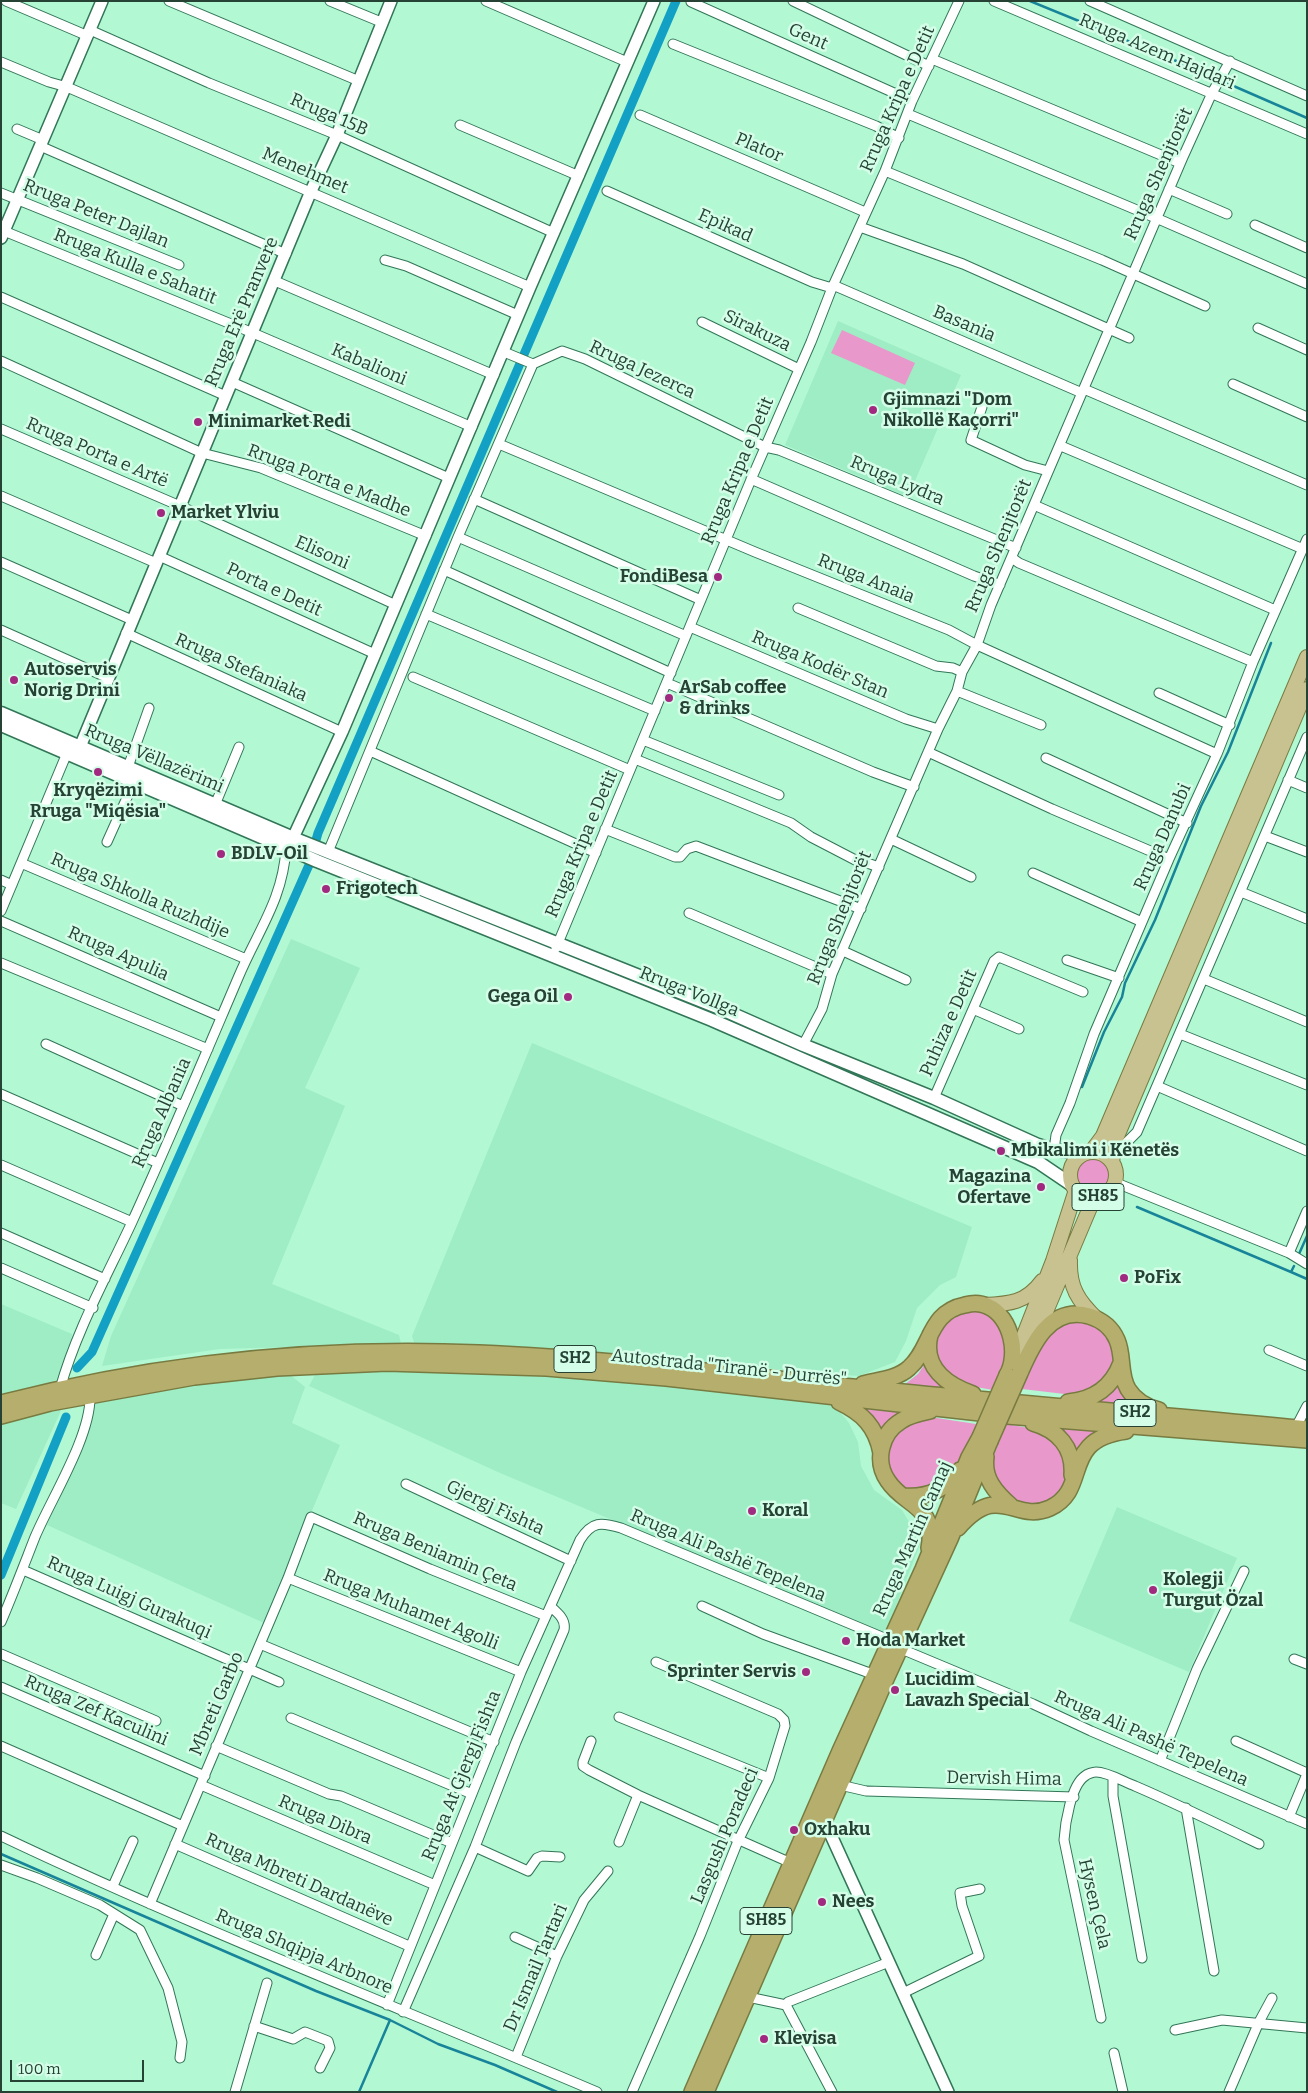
<!DOCTYPE html>
<html>
<head>
<meta charset="utf-8">
<style>
	body { margin:0 }
	#map { position:relative; width:1308px; height:2093px; overflow:hidden; background:#b2f8d3; font-family:Bitter,serif }
	canvas { display:block }
	.frame { position:absolute; inset:0; border:2px solid #254234; pointer-events:none }
	.scale { position:absolute; left:10px; top:2060px; width:134px; height:22px; box-sizing:border-box; border:2px solid #254234; border-top:0; padding-left:6px; font-size:15px; line-height:18px; white-space:nowrap; color:#254234; -webkit-text-stroke:4px #d5fee8; paint-order:stroke }
</style>
</head>
<body>
<div id="map">
<canvas width="1308" height="2093"></canvas>
<div class="frame"></div>
<div class="scale">100 m</div>
</div>
<script>
const ctx = document.querySelector('canvas').getContext('2d');
ctx.lineJoin = 'round';
function fill(path, color) {
  ctx.fillStyle = color;
  ctx.fill(path, 'evenodd');
}
function stroke(path, color, width, dash) {
  ctx.strokeStyle = color;
  ctx.lineWidth = width;
  ctx.lineCap = dash ? 'butt' : 'round';
  ctx.setLineDash(dash || []);
  ctx.stroke(path);
}
function write(font, color, halo, rows, align = 'center') {
  ctx.font = font + ' Bitter,serif';
  ctx.lineWidth = 5;
  ctx.setLineDash([]);
  ctx.textBaseline = 'middle';
  ctx.strokeStyle = halo;
  ctx.fillStyle = color;
  for (const [text, x, y, turn = 0] of rows) {
    ctx.save();
    ctx.translate(x, y);
    ctx.rotate((+turn || 0) * Math.PI / 180);
    ctx.textAlign = isNaN(turn) ? turn : align;
    if (halo) ctx.strokeText(text, 0, 0);
    ctx.fillText(text, 0, 0);
    ctx.restore();
  }
}
fill(new Path2D(`
	M838 321 961 375 908 497 785 445Z
	M291 939 360 968 305 1088 345 1106 272 1284 399 1335 401 1344 220 1349 102 1366 111 1336Z
	M532 1043 972 1227 956 1277 940 1285 917 1308 906 1341 895 1362 859 1376 526 1349 415 1345 412 1336Z
	M1 1304 72 1334 60 1413 16 1509 1 1503Z
	M424 1370 594 1380 760 1395 833 1404 849 1423 858 1442 861 1466 874 1490 902 1510 921 1542 885 1634 500 1473 309 1386 316 1373Z
	M288 1373 305 1387 292 1423 340 1445 264 1623 47 1525 96 1401 187 1385Z
	M1117 1507 1237 1558 1189 1672 1069 1621Z`), '#9fedc5');
fill(new Path2D(`
	M842 330 915 363 905 385 831 353Z
	M1077 1175a16 16 0 1 1 32 0a16 16 0 1 1-32 0Z
	M974 1309 988 1313 1003 1328 1007 1357 993 1390 965 1385 942 1373 932 1347 947 1316Z
	M1067 1320 1095 1323 1114 1345 1115 1366 1099 1389 1073 1395 1022 1389 1045 1336Z
	M927 1361 950 1391 904 1385 918 1374Z
	M1116 1382 1142 1407 1089 1402Z
	M857 1404 911 1409 884 1435 874 1418Z
	M930 1417 976 1424 961 1471 947 1487C937 1488 917 1491 908 1489 883 1482 883 1437 904 1424 910 1420 922 1419 930 1417Z
	M1050 1423 1104 1428C1092 1433 1080 1442 1076 1455Z
	M1006 1424 1040 1430 1062 1448C1064 1457 1066 1467 1066 1475 1065 1497 1037 1509 1018 1503 1011 1501 1003 1492 997 1487L992 1460Z`), '#e898cb');
stroke(new Path2D(`
	M1030 1 1167 57 1307 118
	M1082 1087 1104 1032 1122 997 1125 983 1155 920 1201 806 1228 752 1271 643
	M1137 1207 1291 1272
	M1299 1254 1307 1236
	M1294 1266 1291 1272 1307 1279
	M1 1854 316 1991 390 2020 438 2044 495 2065 557 2092
	M359 2092 390 2020`), '#188499', 2.5);
stroke(new Path2D(`
	M77 1368 92 1352 309 865 318 833 676 1
	M1 1575 66 1417`), '#12a1c4', 9);
const minor = new Path2D(`
	M6 1 88 36
	M169 1 359 81
	M330 1 381 22
	M486 1 627 62
	M793 1 929 66
	M994 1 1307 134
	M1090 1 1307 96
	M691 2 912 101
	M90 30 209 83 337 135 554 233
	M673 44 876 126 899 138
	M932 59 1180 163
	M1 62 49 82 67 87 530 287
	M908 114 1163 221 1307 284
	M640 115 865 212
	M460 125 579 176
	M17 129 43 140
	M40 146 286 254
	M885 171 1102 260 1205 306
	M1169 189 1227 214
	M607 191 812 282 832 288
	M1 193 179 265
	M1255 225 1307 248
	M860 227 963 264 1129 338
	M4 231 253 333 472 427
	M385 260 406 266 518 315
	M275 281 494 375
	M833 285 1082 393
	M1 297 226 396
	M702 322 799 369
	M1258 328 1307 350
	M504 352 533 364 562 351 585 359 765 447 779 450 1016 548
	M1 361 202 453 261 468 426 536
	M232 382 449 478
	M1233 384 1307 417
	M1084 389 1307 485
	M982 407 971 440 1025 465 1048 471
	M1 429 180 506 396 605
	M499 444 755 552 949 630 977 645 1217 754
	M1061 446 1303 549
	M751 479 974 576 1000 585
	M1 496 156 563
	M474 499 701 600
	M1034 505 1275 610
	M458 537 686 636
	M159 556 375 654
	M1012 558 1019 563 1253 662
	M1 562 132 620
	M444 570 671 673
	M798 608 936 666 953 668 962 672
	M426 614 655 711
	M690 627 906 719 938 729
	M1 630 108 678
	M126 633 342 732
	M413 677 630 770
	M667 683 873 772 914 787
	M957 691 1041 725
	M1159 693 1230 725
	M643 740 779 795
	M370 751 596 853
	M928 752 1052 809 1169 859
	M1046 758 1187 823
	M635 759 791 823 811 837 863 864 867 863 879 867
	M128 767 149 708
	M1288 780 1307 788
	M215 805 239 747
	M605 829 675 857H680L687 849 696 846 861 909
	M1265 836 1307 852
	M892 837 893 840 971 877
	M107 842 134 782
	M328 852 458 537 533 364
	M21 863 246 959
	M1033 873 1142 922
	M1 880 12 885
	M1241 892 1307 919
	M1 911 67 753
	M689 913 832 974
	M1 921 221 1017
	M556 948 750 482 811 342 832 288 885 171 912 101 959 1
	M843 951 906 980
	M1067 960 1119 978
	M1 963 208 1049
	M1204 979 1307 1022
	M973 1009 1019 1029
	M1180 1034 1307 1085
	M46 1044 183 1106
	M803 1045 822 1009 832 974 938 729 957 691 962 672 977 645 991 605 1183 157 1212 93 1230 61
	M1157 1086 1307 1151
	M1 1094 158 1163
	M934 1098 994 961 999 957 1083 992
	M1054 1150 1056 1135 1070 1103 1094 1034 1169 859 1217 754 1253 662 1307 539
	M1113 1150 1125 1144 1137 1132 1307 737
	M1 1165 132 1222
	M1114 1182 1289 1253 1307 1264
	M1 1233 105 1279
	M1289 1253 1307 1211
	M1 1268 93 1308
	M1269 1350 1307 1366
	M60 1389C76 1331 107 1276 132 1222 169 1141 203 1060 238 978 257 932 283 900 286 848
	M1296 1427 1307 1406
	M406 1484 571 1561
	M23 1570 279 1682
	M288 1578 521 1672
	M702 1606 763 1634 875 1675
	M1 1622C13 1594 24 1565 35 1537 51 1499 91 1436 90 1396
	M260 1644 494 1742
	M899 1648 1033 1704 1091 1731 1307 1824
	M1 1654 156 1721
	M1294 1659 1307 1664
	M1 1687 205 1776
	M619 1717 769 1778
	M291 1718 472 1794
	M591 1741 583 1762V1766L589 1770 638 1795 791 1863
	M1236 1741 1307 1773
	M1 1746 183 1826
	M216 1746 329 1794 341 1796 452 1843
	M1160 1761 1197 1669 1244 1571
	M1113 1777V1796L1142 1958
	M201 1785 435 1885
	M840 1785 866 1791 1074 1797
	M1186 1808 1214 1971
	M1289 1817 1307 1774
	M1 1836C197 1929 398 2007 597 2092
	M619 1842 638 1795
	M175 1844 409 1946
	M475 1847 528 1871 537 1858 542 1856 560 1857
	M1 1865 37 1878 100 1905 140 1930 168 1988 182 2042 180 2058
	M113 1886 133 1841
	M150 1904 288 1578 311 1517 430 1569 546 1616
	M515 1937 557 1956
	M96 1955 114 1914
	M903 1993 979 1956 962 1906 960 1893 980 1889
	M748 1997 786 2005 788 2002 889 1962
	M387 2005 521 1672 580 1540C592 1521 601 1522 621 1528L889 1640
	M786 2005 832 2092
	M403 2012 475 1847 516 1742 564 1630C566 1620 559 1614 551 1607
	M1101 2018 1064 1840C1065 1824 1071 1785 1085 1776 1087 1774 1093 1772 1096 1772 1108 1772 1124 1782 1135 1786 1177 1804 1218 1824 1259 1844
	M254 2026 293 2039 305 2032 328 2041 330 2048 320 2068
	M1175 2030 1222 2020 1307 2028
	M1114 2053 1123 2092
	M516 2057 557 1956 584 1900 608 1871
	M235 2092 267 1983
	M632 2092 700 1936 738 1841 769 1778 785 1726 784 1720 778 1714 656 1662
	M1229 2092 1259 2022 1272 1998`);
const tertiary = new Path2D(`
	M1 238 102 1
	M80 747 311 191 337 135 391 1
	M293 838 342 732 530 287 654 1
	M825 1822 948 2092`);
const secondary = new Path2D(`
	M1 713 298 840 717 1007 803 1045 934 1098 1038 1145 1054 1150 1084 1153
	M1 725 317 861 712 1020 1038 1162 1072 1185`);
const primary = new Path2D(`
	M1091 1152 1103 1136 1307 657
	M1070 1175a23 23 0 1 1 46 0a23 23 0 1 1-46 0Z
	M1112 1162 1115 1141 1307 689
	M1070 1260C1069 1287 1078 1301 1097 1319
	M984 1305C1009 1304 1026 1303 1042 1281
	M1034 1340 1094 1198
	M1013 1363 1053 1261 1076 1190`);
const trunk = new Path2D(`
	M930 1335C922 1367 947 1385 973 1394
	M1020 1373C1032 1345 1050 1305 1089 1316 1102 1320 1112 1328 1117 1340 1124 1356 1119 1374 1128 1389 1135 1400 1146 1407 1159 1410
	M863 1384C878 1380 897 1379 909 1368 932 1348 928 1312 965 1305 972 1303 981 1303 987 1306 1000 1311 1008 1325 1011 1338 1014 1350 1013 1365 1007 1375
	M839 1402C862 1413 876 1426 881 1453
	M1068 1402C1094 1400 1112 1387 1121 1363
	M1 1403C157 1363 318 1346 479 1353 604 1358 729 1374 853 1387 1004 1403 1156 1414 1307 1429
	M1 1416 50 1403 194 1377 277 1368 387 1363 546 1368 666 1378 1007 1416 1307 1440
	M1033 1423C1058 1430 1074 1448 1072 1475
	M986 1457C983 1478 995 1492 1011 1506
	M904 1496C929 1498 945 1489 960 1470
	M958 1528C1000 1480 1014 1524 1050 1508 1091 1489 1059 1440 1126 1431
	M929 1548C937 1505 905 1507 888 1481 874 1461 881 1433 901 1421 910 1415 920 1413 930 1411
	M692 2092 840 1751 923 1569 969 1457 980 1437
	M706 2092 886 1679 950 1539 990 1441`);
stroke(minor, '#327657', 11);
stroke(tertiary, '#327657', 14);
stroke(secondary, '#327657', 15);
stroke(primary, '#787b41', 16);
stroke(trunk, '#787b41', 18);
stroke(minor, '#fff', 9);
stroke(tertiary, '#fff', 11);
stroke(secondary, '#fff', 12);
stroke(primary, '#c8c291', 14);
stroke(trunk, '#b6ae6c', 15);
const trunkBridge = new Path2D(`
	M980 1437 1007 1375
	M990 1441 1020 1373`);
stroke(trunkBridge, '#787b41', 18, []);
stroke(trunkBridge, '#b6ae6c', 15);
for (const [x, y, r, color] of [
	[873,410,5,"#a12980"],
	[198,422,5,"#a12980"],
	[161,513,5,"#a12980"],
	[718,577,5,"#a12980"],
	[14,680,5,"#a12980"],
	[669,698,5,"#a12980"],
	[98,772,5,"#a12980"],
	[221,854,5,"#a12980"],
	[326,889,5,"#a12980"],
	[568,997,5,"#a12980"],
	[1001,1151,5,"#a12980"],
	[1041,1187,5,"#a12980"],
	[1124,1278,5,"#a12980"],
	[752,1511,5,"#a12980"],
	[1153,1590,5,"#a12980"],
	[846,1641,5,"#a12980"],
	[806,1672,5,"#a12980"],
	[895,1690,5,"#a12980"],
	[794,1830,5,"#a12980"],
	[822,1902,5,"#a12980"],
	[764,2039,5,"#a12980"]
]) {
  const dot = new Path2D();
  dot.arc(x, y, r, 0, 2 * Math.PI);
  ctx.fillStyle = color;
  ctx.fill(dot);
  stroke(dot, '#d5fee8', 2);
}
for (const [x, y, w] of [
	[1098,1197,52],
	[575,1359,42],
	[1135,1413,42],
	[766,1921,52]
]) {
  const box = new Path2D();
  box.roundRect(x - w / 2, y - 13.5, w, 27, 4);
  ctx.fillStyle = '#d5fee8';
  ctx.fill(box);
  stroke(box, '#254234', 1);
}
write('bold 16px', '#254234', null, [
	["SH85",1098,1197],
	["SH2",575,1359],
	["SH2",1135,1413],
	["SH85",766,1921]
]);
write('18px', '#254234', '#d5fee8', [
	["Gent",808,37,24],
	["Rruga Azem Hajdari",1157,52,23],
	["Rruga Kripa e Detit",898,99,-66],
	["Rruga 15B",329,115,23],
	["Plator",759,148,23],
	["Menehmet",305,171,23],
	["Rruga Shenjtorët",1159,174,-66],
	["Rruga Peter Dajlan",96,214,22],
	["Epikad",725,226,24],
	["Rruga Kulla e Sahatit",135,267,22],
	["Rruga Erë Pranvere",242,312,-67],
	["Basania",964,324,23],
	["Sirakuza",757,331,26],
	["Kabalioni",369,365,23],
	["Rruga Jezerca",642,370,25],
	["Rruga Porta e Artë",97,453,23],
	["Rruga Kripa e Detit",738,471,-67],
	["Rruga Porta e Madhe",329,481,21],
	["Rruga Lydra",897,481,23],
	["Rruga Shenjtorët",999,546,-67],
	["Elisoni",322,553,24],
	["Rruga Anaia",866,579,22],
	["Porta e Detit",274,590,25],
	["Rruga Kodër Stan",820,665,23],
	["Rruga Stefaniaka",241,668,24],
	["Rruga Vëllazërimi",154,759,23],
	["Rruga Danubi",1163,837,-66],
	["Rruga Kripa e Detit",582,844,-67],
	["Rruga Shkolla Ruzhdije",140,896,23],
	["Rruga Shenjtorët",840,918,-68],
	["Rruga Apulia",118,954,24],
	["Rruga Vollga",689,992,22],
	["Puhiza e Detit",949,1023,-66],
	["Rruga Albania",162,1113,-66],
	["Autostrada \"Tiranë - Durrës\"",729,1368,6],
	["Gjergj Fishta",495,1508,25],
	["Rruga Martin Camaj",913,1539,-66],
	["Rruga Beniamin Çeta",435,1552,23],
	["Rruga Ali Pashë Tepelena",728,1556,23],
	["Rruga Luigj Gurakuqi",129,1598,24],
	["Rruga Muhamet Agolli",411,1610,22],
	["Mbreti Garbo",217,1704,-67],
	["Rruga Zef Kaculini",96,1711,23],
	["Rruga Ali Pashë Tepelena",1151,1739,24],
	["Rruga At Gjergj Fishta",462,1776,-68],
	["Dervish Hima",1004,1779,1],
	["Rruga Dibra",325,1820,23],
	["Lasgush Poradeci",725,1836,-67],
	["Rruga Mbreti Dardanëve",299,1880,24],
	["Hysen Çela",1094,1904,77],
	["Rruga Shqipja Arbnore",304,1952,23],
	["Dr Ismail Tartari",536,1968,-67]
]);
write('bold 18px', '#254234', '#d5fee8', [
	["Gjimnazi \"Dom",883,400],
	["Nikollë Kaçorri\"",883,421],
	["Minimarket Redi",208,422],
	["Market Ylviu",171,513],
	["FondiBesa",708,577,"right"],
	["Autoservis",24,670],
	["Norig Drini",24,691],
	["ArSab coffee",679,688],
	["& drinks",679,709],
	["Kryqëzimi",98,791,"center"],
	["Rruga \"Miqësia\"",98,812,"center"],
	["BDLV-Oil",231,854],
	["Frigotech",336,889],
	["Gega Oil",558,997,"right"],
	["Mbikalimi i Kënetës",1011,1151],
	["Magazina",1031,1177,"right"],
	["Ofertave",1031,1198,"right"],
	["PoFix",1134,1278],
	["Koral",762,1511],
	["Kolegji",1163,1580],
	["Turgut Özal",1163,1601],
	["Hoda Market",856,1641],
	["Sprinter Servis",796,1672,"right"],
	["Lucidim",905,1680],
	["Lavazh Special",905,1701],
	["Oxhaku",804,1830],
	["Nees",832,1902],
	["Klevisa",774,2039]
], 'left');
</script>
</body>
</html>
